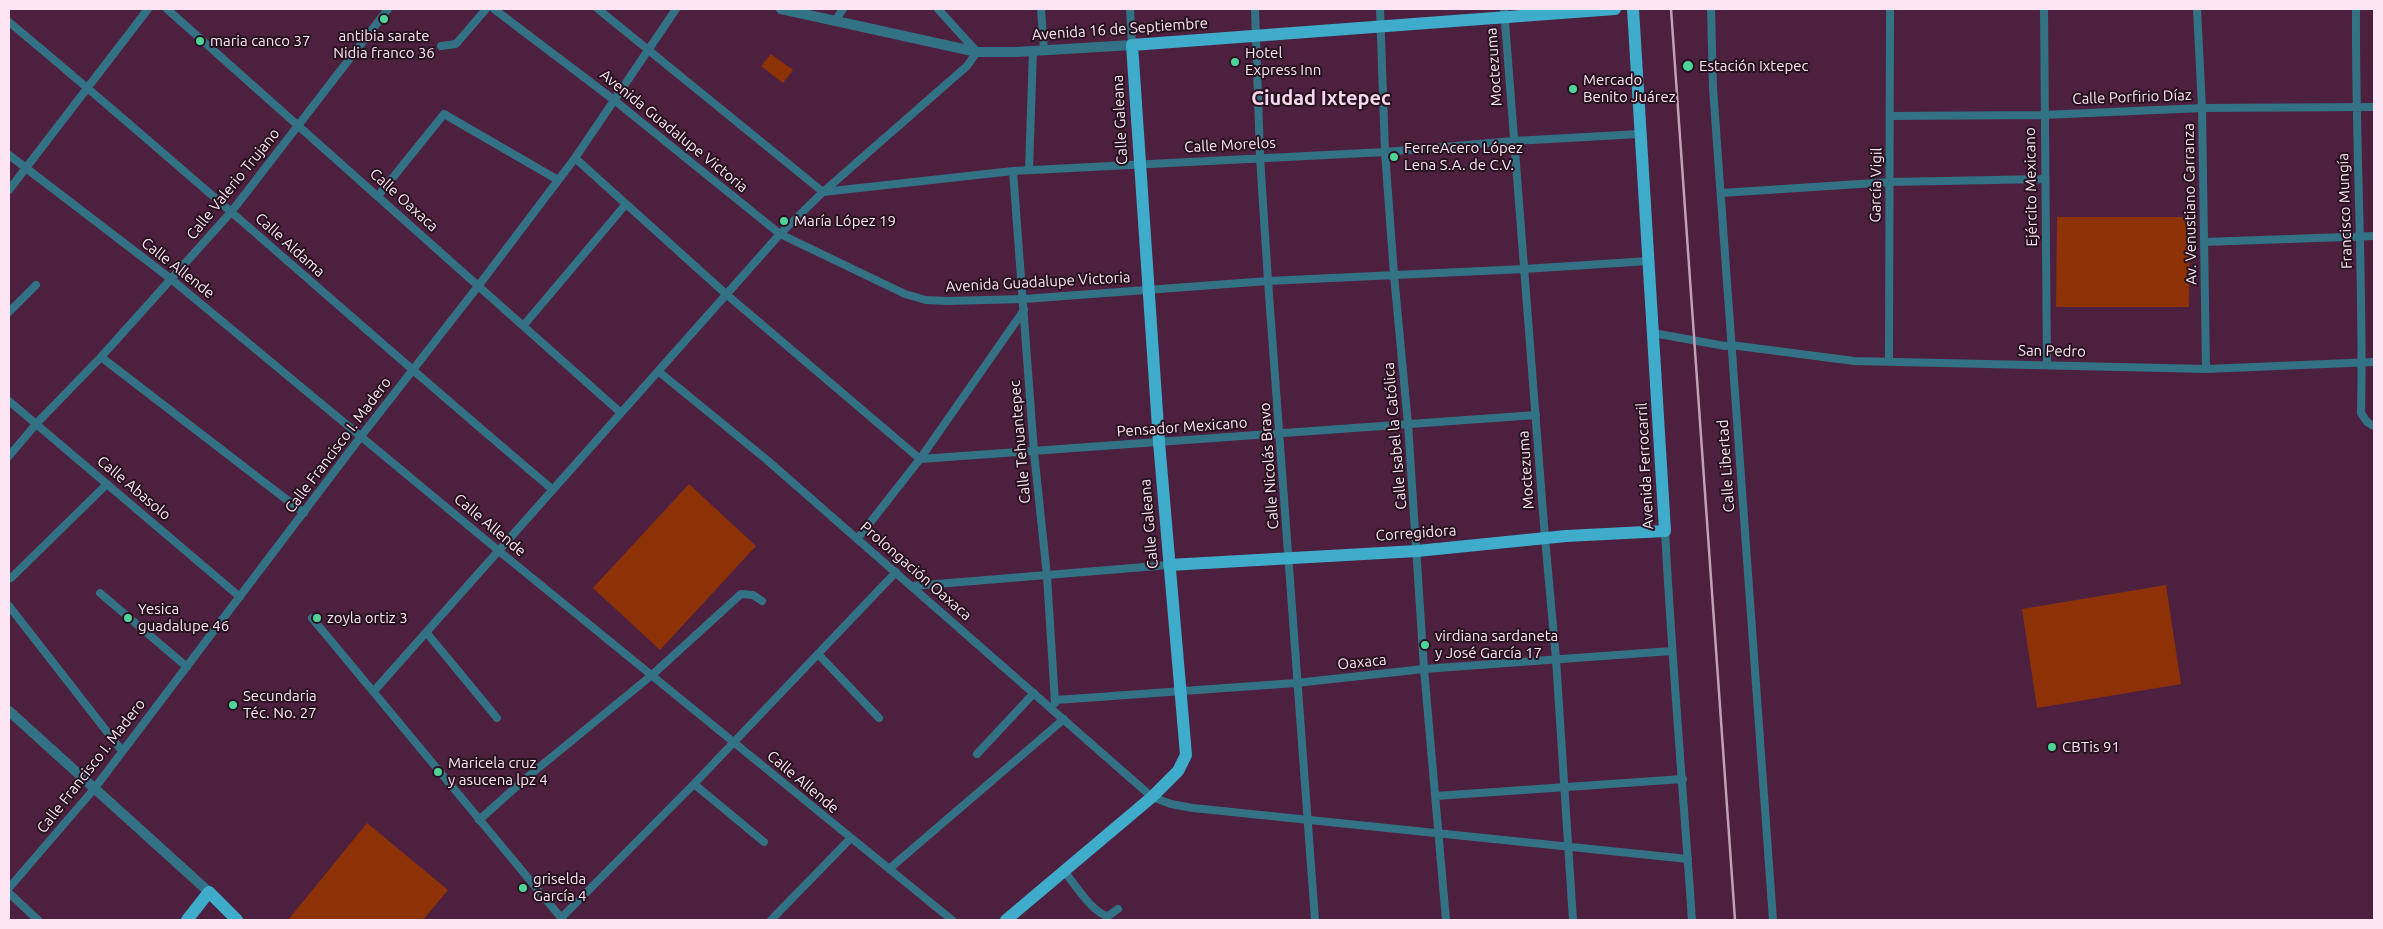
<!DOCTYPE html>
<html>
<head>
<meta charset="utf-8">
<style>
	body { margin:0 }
	#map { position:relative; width:2383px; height:929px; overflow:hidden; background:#4d203f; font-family:Ubuntu,sans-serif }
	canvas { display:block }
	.frame { position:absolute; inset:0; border:10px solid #fde5f4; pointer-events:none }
</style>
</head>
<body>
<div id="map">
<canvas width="2383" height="929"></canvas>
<div class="frame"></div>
</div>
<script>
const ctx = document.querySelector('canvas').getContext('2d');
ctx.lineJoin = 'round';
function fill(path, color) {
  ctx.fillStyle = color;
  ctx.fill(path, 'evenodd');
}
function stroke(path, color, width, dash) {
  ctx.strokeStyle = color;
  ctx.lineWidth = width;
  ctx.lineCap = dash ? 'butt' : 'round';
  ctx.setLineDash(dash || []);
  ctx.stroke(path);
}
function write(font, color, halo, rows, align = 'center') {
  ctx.font = font + ' Ubuntu,sans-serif';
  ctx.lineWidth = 4;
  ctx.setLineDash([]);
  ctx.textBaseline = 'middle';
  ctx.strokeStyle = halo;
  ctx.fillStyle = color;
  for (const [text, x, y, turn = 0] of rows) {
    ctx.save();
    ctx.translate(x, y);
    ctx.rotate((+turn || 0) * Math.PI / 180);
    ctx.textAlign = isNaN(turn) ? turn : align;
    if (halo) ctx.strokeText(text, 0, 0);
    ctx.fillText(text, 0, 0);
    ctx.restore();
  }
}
fill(new Path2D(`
	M771 54 793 70 783 83 761 66Z
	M2057 217H2190L2189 307H2056Z
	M689 484 756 546 660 650 593 588Z
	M2166 585 2181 684 2037 708 2022 609Z
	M367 823 448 890 423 920H288Z`), '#8d3206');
stroke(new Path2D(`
	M167 9 621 413
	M494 9 614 100 780 234 905 294 926 300 947 301 1024 299 1268 281 1524 269 1649 261
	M598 9 823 192 1013 171 1385 152 1514 141 1639 134
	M1041 9 1044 50
	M1130 9 1132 45
	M1255 9 1260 157 1268 281 1315 920
	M1380 9 1385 152 1394 275 1408 424 1424 669 1446 920
	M1504 9 1545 538 1556 659 1573 920
	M1711 9 1713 88 1773 920
	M2044 9 2047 365
	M2197 9 2202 108 2206 369
	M2356 9C2355 144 2364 278 2361 413L2367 422 2374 426
	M835 21 843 9
	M9 22C193 175 369 335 552 489
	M441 46 456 44 486 9
	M1891 116 2043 115 2202 108 2374 107
	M9 155 171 279 499 551 952 920
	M575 158 726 294 920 459 1536 415
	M1029 170 1033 51
	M1013 171 1034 452 1047 576 1055 703
	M9 190 148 9
	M1721 193 1890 182 2045 179
	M378 196 444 114 558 180
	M2204 242 2374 236
	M9 312 36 285
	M524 325 626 204
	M1653 333 1725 346 1731 345 1854 361 2206 369 2374 362
	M101 357 304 513
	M1889 361 1890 9
	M658 371 767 460 1152 797 1171 804 1193 808 1688 859
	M9 401 240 597
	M9 456 36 424 101 357 232 211 388 9
	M1665 531C1672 661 1683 790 1692 920
	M858 538 920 459 1024 310
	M11 578 107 484
	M913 586 1169 565
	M100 593 187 667
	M9 606 122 751
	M312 618 563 920
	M426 632 497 718
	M819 655 879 718
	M374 691 780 234 823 192 967 66 977 52 938 9
	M1056 700 1296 683 1424 669 1672 651
	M977 754 1034 693
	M694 784 764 842
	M1436 796 1683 779
	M479 820 525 779 652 675 741 594 753 595 762 601
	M889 869 1064 719
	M1064 871C1074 883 1093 914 1108 916L1118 909
	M9 888 94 789 362 435 479 285 575 158 676 9
	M9 893 38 920
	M561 918 694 784 896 572
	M771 920 850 839`), '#337285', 8);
stroke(new Path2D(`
	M781 9 977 52H1016L1132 45
	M9 711 209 892`), '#337285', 10);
stroke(new Path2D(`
	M1169 565 1417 551 1566 536 1665 531 1633 9
	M187 920 209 892 237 920
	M1006 920 1152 797 1178 771 1186 755 1159 442 1132 45 1615 9`), '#3faccb', 12);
stroke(new Path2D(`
	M1671 9 1735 920`), '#c0a1b6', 2.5);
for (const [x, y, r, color] of [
	[384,19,5,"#4fd399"],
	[200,41,5,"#4fd399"],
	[1235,62,5,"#4fd399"],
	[1688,66,6,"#4fd399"],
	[1573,89,5,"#4fd399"],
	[1394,157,5,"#4fd399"],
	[784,221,5,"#4fd399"],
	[128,618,5,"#4fd399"],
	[317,618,5,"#4fd399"],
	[1425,645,5,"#4fd399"],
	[233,705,5,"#4fd399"],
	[2052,747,5,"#4fd399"],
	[438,772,5,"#4fd399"],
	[523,888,5,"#4fd399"]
]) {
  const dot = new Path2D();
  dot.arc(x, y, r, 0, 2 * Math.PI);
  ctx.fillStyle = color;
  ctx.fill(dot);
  stroke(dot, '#271320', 2);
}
write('15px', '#fde5f4', '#271320', [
	["Avenida 16 de Septiembre",1120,29,-4],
	["Moctezuma",1494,67,-94],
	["Calle Porfirio Díaz",2132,97,-2],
	["Calle Galeana",1120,120,-93],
	["Avenida Guadalupe Victoria",674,131,39],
	["Calle Morelos",1230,145,-3],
	["Calle Valerio Trujano",233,184,-51],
	["García Vigil",1876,185,-89],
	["Ejército Mexicano",2031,187,-91],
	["Calle Oaxaca",404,200,42],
	["Av. Venustiano Carranza",2190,204,-91],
	["Francisco Mungía",2345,211,-92],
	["Calle Aldama",290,245,42],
	["Calle Allende",178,268,38],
	["Avenida Guadalupe Victoria",1038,282,-3],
	["San Pedro",2052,351,1],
	["Pensador Mexicano",1182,427,-4],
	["Calle Isabel la Católica",1395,436,-95],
	["Calle Tehuantepec",1020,442,-95],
	["Calle Francisco I. Madero",338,445,-53],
	["Calle Nicolás Bravo",1269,466,-94],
	["Avenida Ferrocarril",1645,466,-93],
	["Calle Libertad",1726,466,-94],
	["Moctezuma",1526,470,-94],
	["Calle Abasolo",134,488,40],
	["Calle Galeana",1149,524,-95],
	["Calle Allende",490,525,40],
	["Corregidora",1416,533,-4],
	["Prolongación Oaxaca",916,571,41],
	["Oaxaca",1362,662,-6],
	["Calle Francisco I. Madero",91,766,-52],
	["Calle Allende",803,782,40]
]);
write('15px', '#fde5f4', '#271320', [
	["antibia sarate",384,36,"center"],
	["Nidia franco 36",384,53,"center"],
	["maria canco 37",210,41],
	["Hotel",1245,53],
	["Express Inn",1245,70],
	["Estación Ixtepec",1699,66],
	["Mercado",1583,80],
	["Benito Juárez",1583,97],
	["FerreAcero López",1404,148],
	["Lena S.A. de C.V.",1404,165],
	["María López 19",794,221],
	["Yesica",138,609],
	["guadalupe 46",138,626],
	["zoyla ortiz 3",327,618],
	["virdiana sardaneta",1435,636],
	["y José García 17",1435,653],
	["Secundaria",243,696],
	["Téc. No. 27",243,713],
	["CBTis 91",2062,747],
	["Maricela cruz",448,763],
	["y asucena lpz 4",448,780],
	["griselda",533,879],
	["García 4",533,896]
], 'left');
write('bold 20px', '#fad7ec', '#271320', [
	["Ciudad Ixtepec",1321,98]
]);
</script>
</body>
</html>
